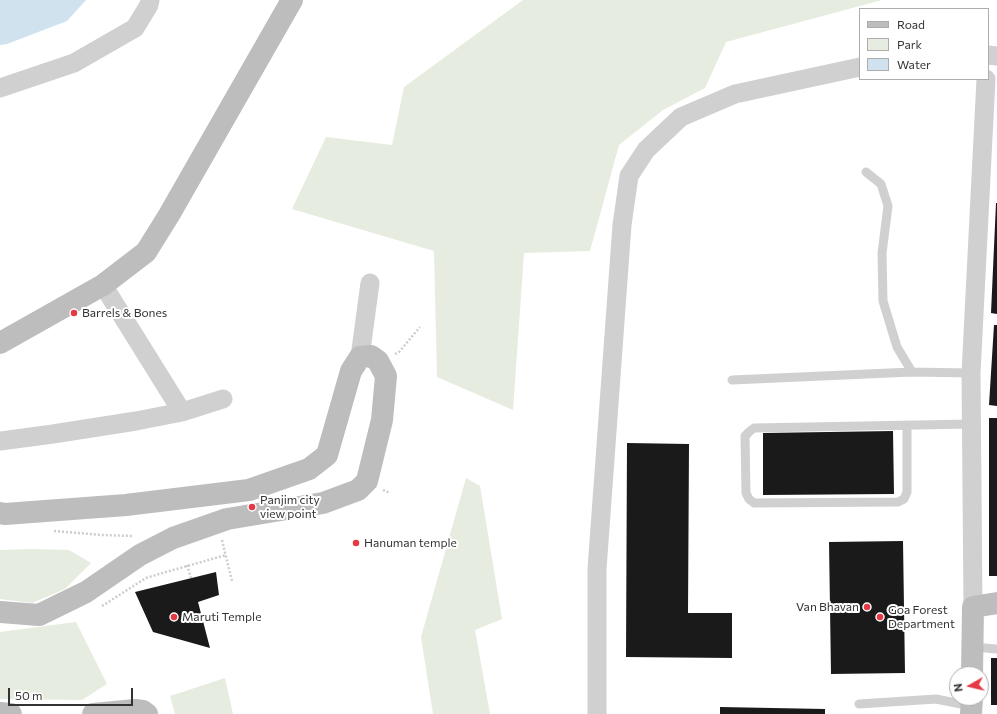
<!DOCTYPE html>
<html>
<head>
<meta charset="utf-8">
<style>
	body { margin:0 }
	#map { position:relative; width:997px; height:714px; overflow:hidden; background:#fff; font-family:Commissioner,sans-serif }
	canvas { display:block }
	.legend { position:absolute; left:859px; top:8px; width:130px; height:72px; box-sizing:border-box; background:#fff; border:1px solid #adadad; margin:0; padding:5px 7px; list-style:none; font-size:12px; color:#333 }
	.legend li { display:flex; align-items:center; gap:8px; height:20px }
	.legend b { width:20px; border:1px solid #adadad }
	.north { position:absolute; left:949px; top:666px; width:40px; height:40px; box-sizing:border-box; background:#fff; border:1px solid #adadad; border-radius:50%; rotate:262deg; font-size:11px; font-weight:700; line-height:16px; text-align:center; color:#333 }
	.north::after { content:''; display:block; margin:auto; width:14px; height:18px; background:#e63946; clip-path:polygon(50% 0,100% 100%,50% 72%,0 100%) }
	.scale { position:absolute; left:8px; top:688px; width:125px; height:18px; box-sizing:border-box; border:2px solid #333; border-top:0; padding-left:5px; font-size:12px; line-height:14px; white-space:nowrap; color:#333; -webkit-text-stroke:3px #fff; paint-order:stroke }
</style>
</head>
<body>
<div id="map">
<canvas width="997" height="714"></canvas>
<ul class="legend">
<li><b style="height:5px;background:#bdbdbd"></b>Road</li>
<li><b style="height:11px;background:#e6ecdf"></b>Park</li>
<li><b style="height:11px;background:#cfe2ee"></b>Water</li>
</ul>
<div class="north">N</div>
<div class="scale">50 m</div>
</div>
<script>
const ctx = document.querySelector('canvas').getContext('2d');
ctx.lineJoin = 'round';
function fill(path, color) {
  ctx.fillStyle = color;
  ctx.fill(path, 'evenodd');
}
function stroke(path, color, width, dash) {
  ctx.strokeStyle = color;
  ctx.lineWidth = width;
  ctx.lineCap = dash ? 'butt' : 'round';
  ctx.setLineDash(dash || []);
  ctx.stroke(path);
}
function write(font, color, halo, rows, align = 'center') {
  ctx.font = font + ' Commissioner,sans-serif';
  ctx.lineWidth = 4;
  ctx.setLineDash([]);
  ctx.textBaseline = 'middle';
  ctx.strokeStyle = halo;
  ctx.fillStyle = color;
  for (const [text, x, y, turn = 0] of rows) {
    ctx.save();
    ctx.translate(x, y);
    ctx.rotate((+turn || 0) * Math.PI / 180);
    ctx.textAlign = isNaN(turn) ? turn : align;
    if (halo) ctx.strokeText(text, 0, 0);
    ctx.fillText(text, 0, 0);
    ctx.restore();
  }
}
fill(new Path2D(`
	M523 0H882L726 42 705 88 663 110 619 145 590 251 524 253 513 410 437 377 434 251 292 209 326 137 392 145 404 87Z
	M466 478 480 486 502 619 475 630 490 714H433L421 637Z
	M32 549 69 550 91 563 65 589 32 603 0 599V550Z
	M76 622 107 684 82 700 0 699V632Z
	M225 678 233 714H175L170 696Z`), '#e6ecdf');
fill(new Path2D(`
	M0 0H86L67 21 7 44 0 45Z`), '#cfe2ee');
fill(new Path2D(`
	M996 203H997V314L991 313Z
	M994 325H997V406L989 405Z
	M989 418H997V576H989Z
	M893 431 894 494 763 495V433Z
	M627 443 689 444 688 613H732V658L626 657Z
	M903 541 905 673 831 674 829 542Z
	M216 572 219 595 198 602 210 648 153 632 135 592Z
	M991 658H997V705H991Z
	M720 707 825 709V714H720Z`), '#1a1a1a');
stroke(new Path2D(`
	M395 354 399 352 420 327
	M383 490 390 493
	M54 531 102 535 133 536
	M222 540 232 581
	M187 565 191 578
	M102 606 146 578 159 574 226 555`), '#cdcdcd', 2.5, [2, 2]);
stroke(new Path2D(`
	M866 172 881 184 888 206 882 253 883 301 897 347 912 372 971 373
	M732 380 912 372
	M907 425V492L904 499 898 502 754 503 749 499 746 493 745 436 750 431 754 428 971 424
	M973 647 997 649
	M859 704 936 699 971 706`), '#d0d0d0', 9);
stroke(new Path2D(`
	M988 55 997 56
	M0 88 74 63 135 28 149 5 150 0
	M103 285 182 412
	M360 357 370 283
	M0 441 53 434 136 421 182 412 223 399
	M973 607 971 373 986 79
	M597 714V569L622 225 629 176 646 150 681 117 735 94 860 67`), '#d0d0d0', 19);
stroke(new Path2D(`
	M0 343 103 285 146 252 169 215 292 0
	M0 513 5 514 126 505 249 490 309 469 327 455 351 371 360 357 371 356 378 361 386 376 382 420 367 481 358 490 323 503 227 519 173 538 140 555 86 592 39 615 0 612
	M972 674 973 607 997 603
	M0 713 11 714
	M93 714 135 710 143 711 147 714
	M971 714 972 698`), '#bdbdbd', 22);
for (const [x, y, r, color] of [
	[74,313,4,"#e63946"],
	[252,507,4,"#e63946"],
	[356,543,4,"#e63946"],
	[867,607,4,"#e63946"],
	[174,617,4,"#e63946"],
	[880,617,4,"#e63946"]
]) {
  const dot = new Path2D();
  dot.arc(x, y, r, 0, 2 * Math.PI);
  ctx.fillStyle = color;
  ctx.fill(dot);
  stroke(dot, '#fff', 1.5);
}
write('12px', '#333', '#fff', [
	["Barrels & Bones",82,313],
	["Panjim city",260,500],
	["view point",260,514],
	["Hanuman temple",364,543],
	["Van Bhavan",859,607,"right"],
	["Goa Forest",888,610],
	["Department",888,624],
	["Maruti Temple",182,617]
], 'left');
</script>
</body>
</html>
